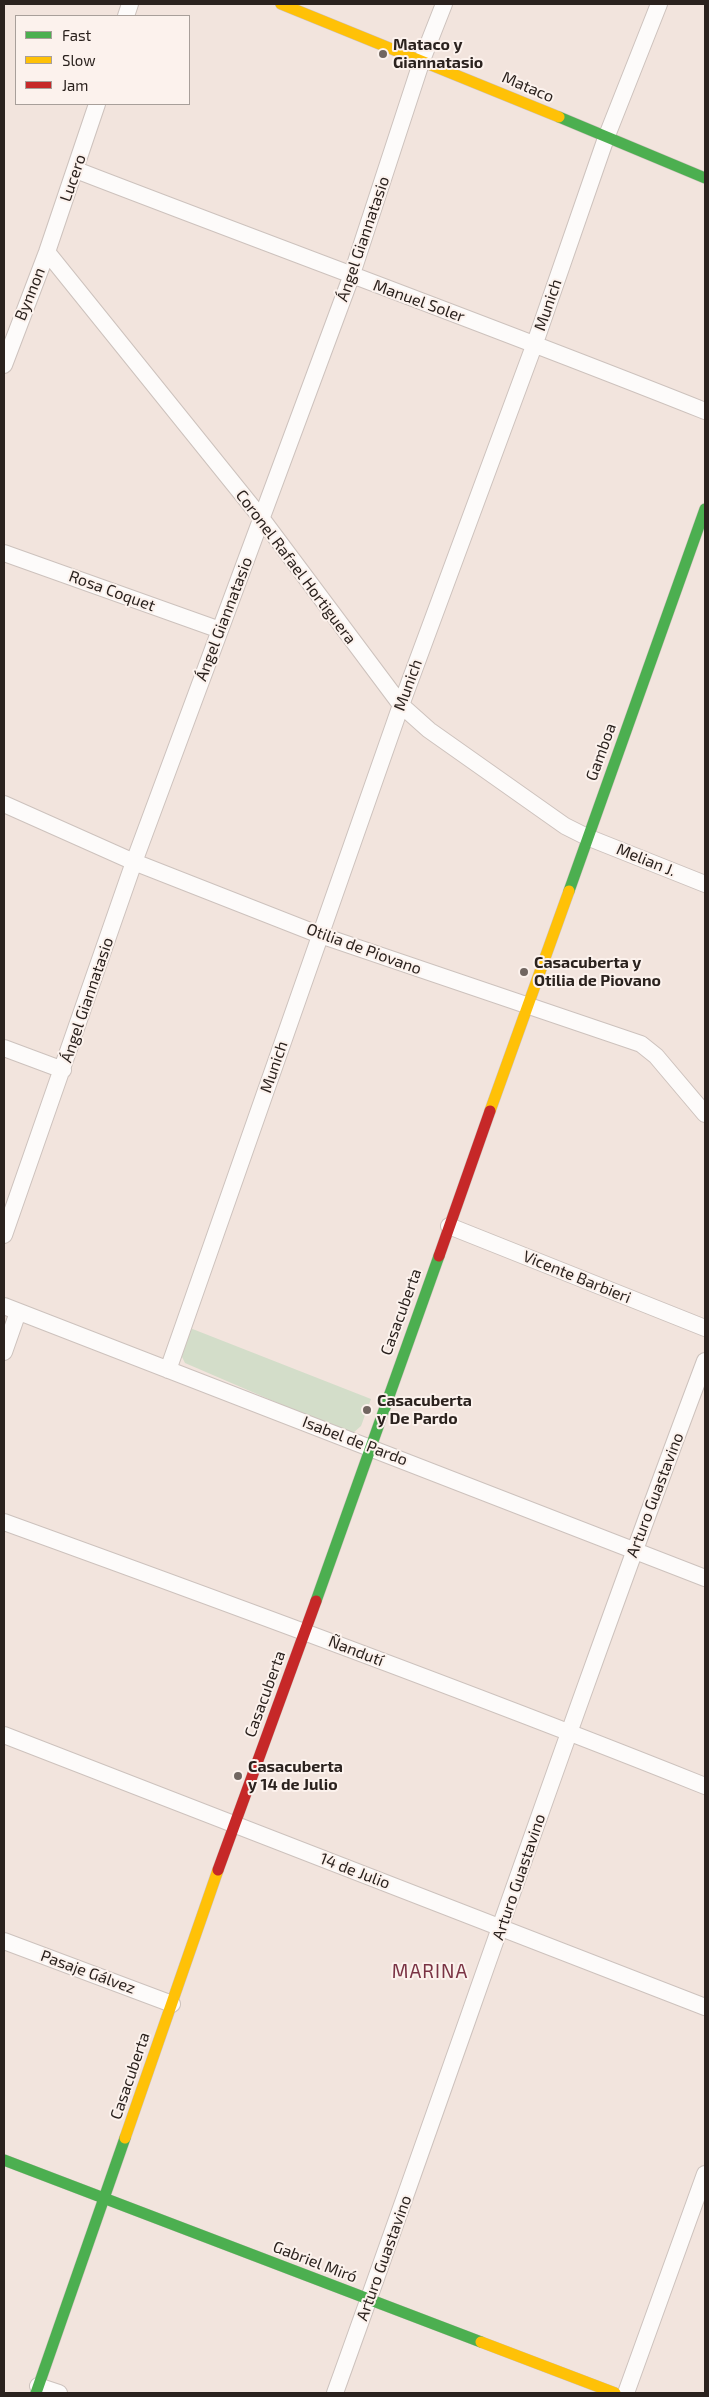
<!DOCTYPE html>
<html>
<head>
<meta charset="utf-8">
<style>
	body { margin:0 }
	#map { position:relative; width:709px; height:2397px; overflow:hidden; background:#f2e4dd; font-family:"Exo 2",sans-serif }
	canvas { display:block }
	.frame { position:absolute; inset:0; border:5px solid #2b221e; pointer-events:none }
	.legend { position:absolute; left:15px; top:15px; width:175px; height:90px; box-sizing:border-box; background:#fcf2ed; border:1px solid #a89f9a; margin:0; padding:6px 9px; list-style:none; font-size:15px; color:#2b221e }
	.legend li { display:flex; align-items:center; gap:10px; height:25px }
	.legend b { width:25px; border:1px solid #a89f9a }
</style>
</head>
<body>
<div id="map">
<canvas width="709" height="2397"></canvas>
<div class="frame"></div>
<ul class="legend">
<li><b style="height:6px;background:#4caf50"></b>Fast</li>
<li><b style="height:6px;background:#ffc107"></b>Slow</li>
<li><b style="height:6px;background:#c62828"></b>Jam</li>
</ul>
</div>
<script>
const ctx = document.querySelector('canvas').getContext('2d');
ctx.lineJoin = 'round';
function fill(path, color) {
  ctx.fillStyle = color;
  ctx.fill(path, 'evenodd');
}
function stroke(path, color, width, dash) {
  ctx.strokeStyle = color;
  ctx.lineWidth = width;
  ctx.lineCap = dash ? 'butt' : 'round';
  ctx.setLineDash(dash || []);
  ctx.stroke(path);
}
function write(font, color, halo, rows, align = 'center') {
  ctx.font = font + ' "Exo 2",sans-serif';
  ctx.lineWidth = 4;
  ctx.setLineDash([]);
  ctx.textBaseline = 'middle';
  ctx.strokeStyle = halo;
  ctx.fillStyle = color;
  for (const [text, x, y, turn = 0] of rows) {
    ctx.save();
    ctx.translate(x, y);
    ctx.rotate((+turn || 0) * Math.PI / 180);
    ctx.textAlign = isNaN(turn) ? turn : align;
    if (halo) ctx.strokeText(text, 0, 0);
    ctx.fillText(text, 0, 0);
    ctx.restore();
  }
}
fill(new Path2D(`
	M190 1328 371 1399 361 1426 352 1434 345 1432 185 1363 181 1355Z`), '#d3ddc9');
const street = new Path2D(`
	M126 16 130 4
	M76 170C286 251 497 328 705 411
	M47 252 262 519 401 705 429 730 565 826 587 837 705 884
	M4 365 47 252 97 104
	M4 553 220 630
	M4 804 134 862 320 935 641 1044 656 1056 705 1114
	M4 1048 63 1070
	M449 1226 705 1328
	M4 1235 134 862 351 277 422 60 444 4
	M4 1306 705 1578
	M4 1352 18 1312
	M168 1370 401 705 535 343 606 138 659 4
	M4 1522C239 1607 473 1693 705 1786
	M4 1735 705 2007
	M4 1941 172 2004
	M38 2386 59 2393
	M335 2393C459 2049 576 1703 705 1361
	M626 2393 705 2174`);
const fast = new Path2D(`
	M559 117 705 178
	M569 891 705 509
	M316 1601 439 1256
	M4 2160 481 2342
	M36 2393 125 2138`);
const slow = new Path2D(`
	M281 4 559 117
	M490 1111 569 891
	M125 2138 218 1870
	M481 2342 615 2393`);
const jam = new Path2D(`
	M439 1256 490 1111
	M218 1870 316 1601`);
stroke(street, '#cdc2bd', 18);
stroke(fast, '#cdc2bd', 12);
stroke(slow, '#cdc2bd', 12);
stroke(jam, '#cdc2bd', 12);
stroke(street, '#fdfbfa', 16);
stroke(fast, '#4caf50', 11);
stroke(slow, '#ffc107', 11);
stroke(jam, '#c62828', 11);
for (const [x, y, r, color] of [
	[383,54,5,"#716661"],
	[524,972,5,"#716661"],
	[367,1410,5,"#716661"],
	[238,1776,5,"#716661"]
]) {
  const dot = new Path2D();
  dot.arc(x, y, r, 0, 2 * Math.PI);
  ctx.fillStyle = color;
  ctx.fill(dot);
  stroke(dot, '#fcf2ed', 2);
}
write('bold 16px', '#2b221e', '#fcf2ed', [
	["Mataco y",393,45],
	["Giannatasio",393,63],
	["Casacuberta y",534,963],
	["Otilia de Piovano",534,981],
	["Casacuberta",377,1401],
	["y De Pardo",377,1419],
	["Casacuberta",248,1767],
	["y 14 de Julio",248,1785]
], 'left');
write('16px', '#2b221e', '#fcf2ed', [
	["Mataco",528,87,23],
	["Lucero",73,178,-71],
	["Ángel Giannatasio",363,239,-71],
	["Bynnon",30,294,-68],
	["Manuel Soler",419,301,20],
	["Munich",548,305,-71],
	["Coronel Rafael Hortiguera",296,567,53],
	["Rosa Coquet",112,591,20],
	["Ángel Giannatasio",224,619,-69],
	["Munich",408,685,-70],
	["Gamboa",601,752,-70],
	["Melian J.",646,860,22],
	["Otilia de Piovano",364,949,20],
	["Ángel Giannatasio",87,1000,-71],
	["Munich",274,1067,-71],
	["Vicente Barbieri",577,1277,22],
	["Casacuberta",401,1312,-70],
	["Isabel de Pardo",355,1441,21],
	["Arturo Guastavino",655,1495,-69],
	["Ñandutí",356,1651,21],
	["Casacuberta",265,1694,-70],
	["14 de Julio",355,1871,21],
	["Arturo Guastavino",519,1877,-71],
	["Pasaje Gálvez",88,1972,20],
	["Casacuberta",130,2076,-71],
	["Arturo Guastavino",384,2258,-70],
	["Gabriel Miró",315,2262,21]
]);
ctx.letterSpacing = '1px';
write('19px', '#7a3344', '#fcf2ed', [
	["MARINA",430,1972]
]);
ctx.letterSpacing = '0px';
</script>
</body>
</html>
